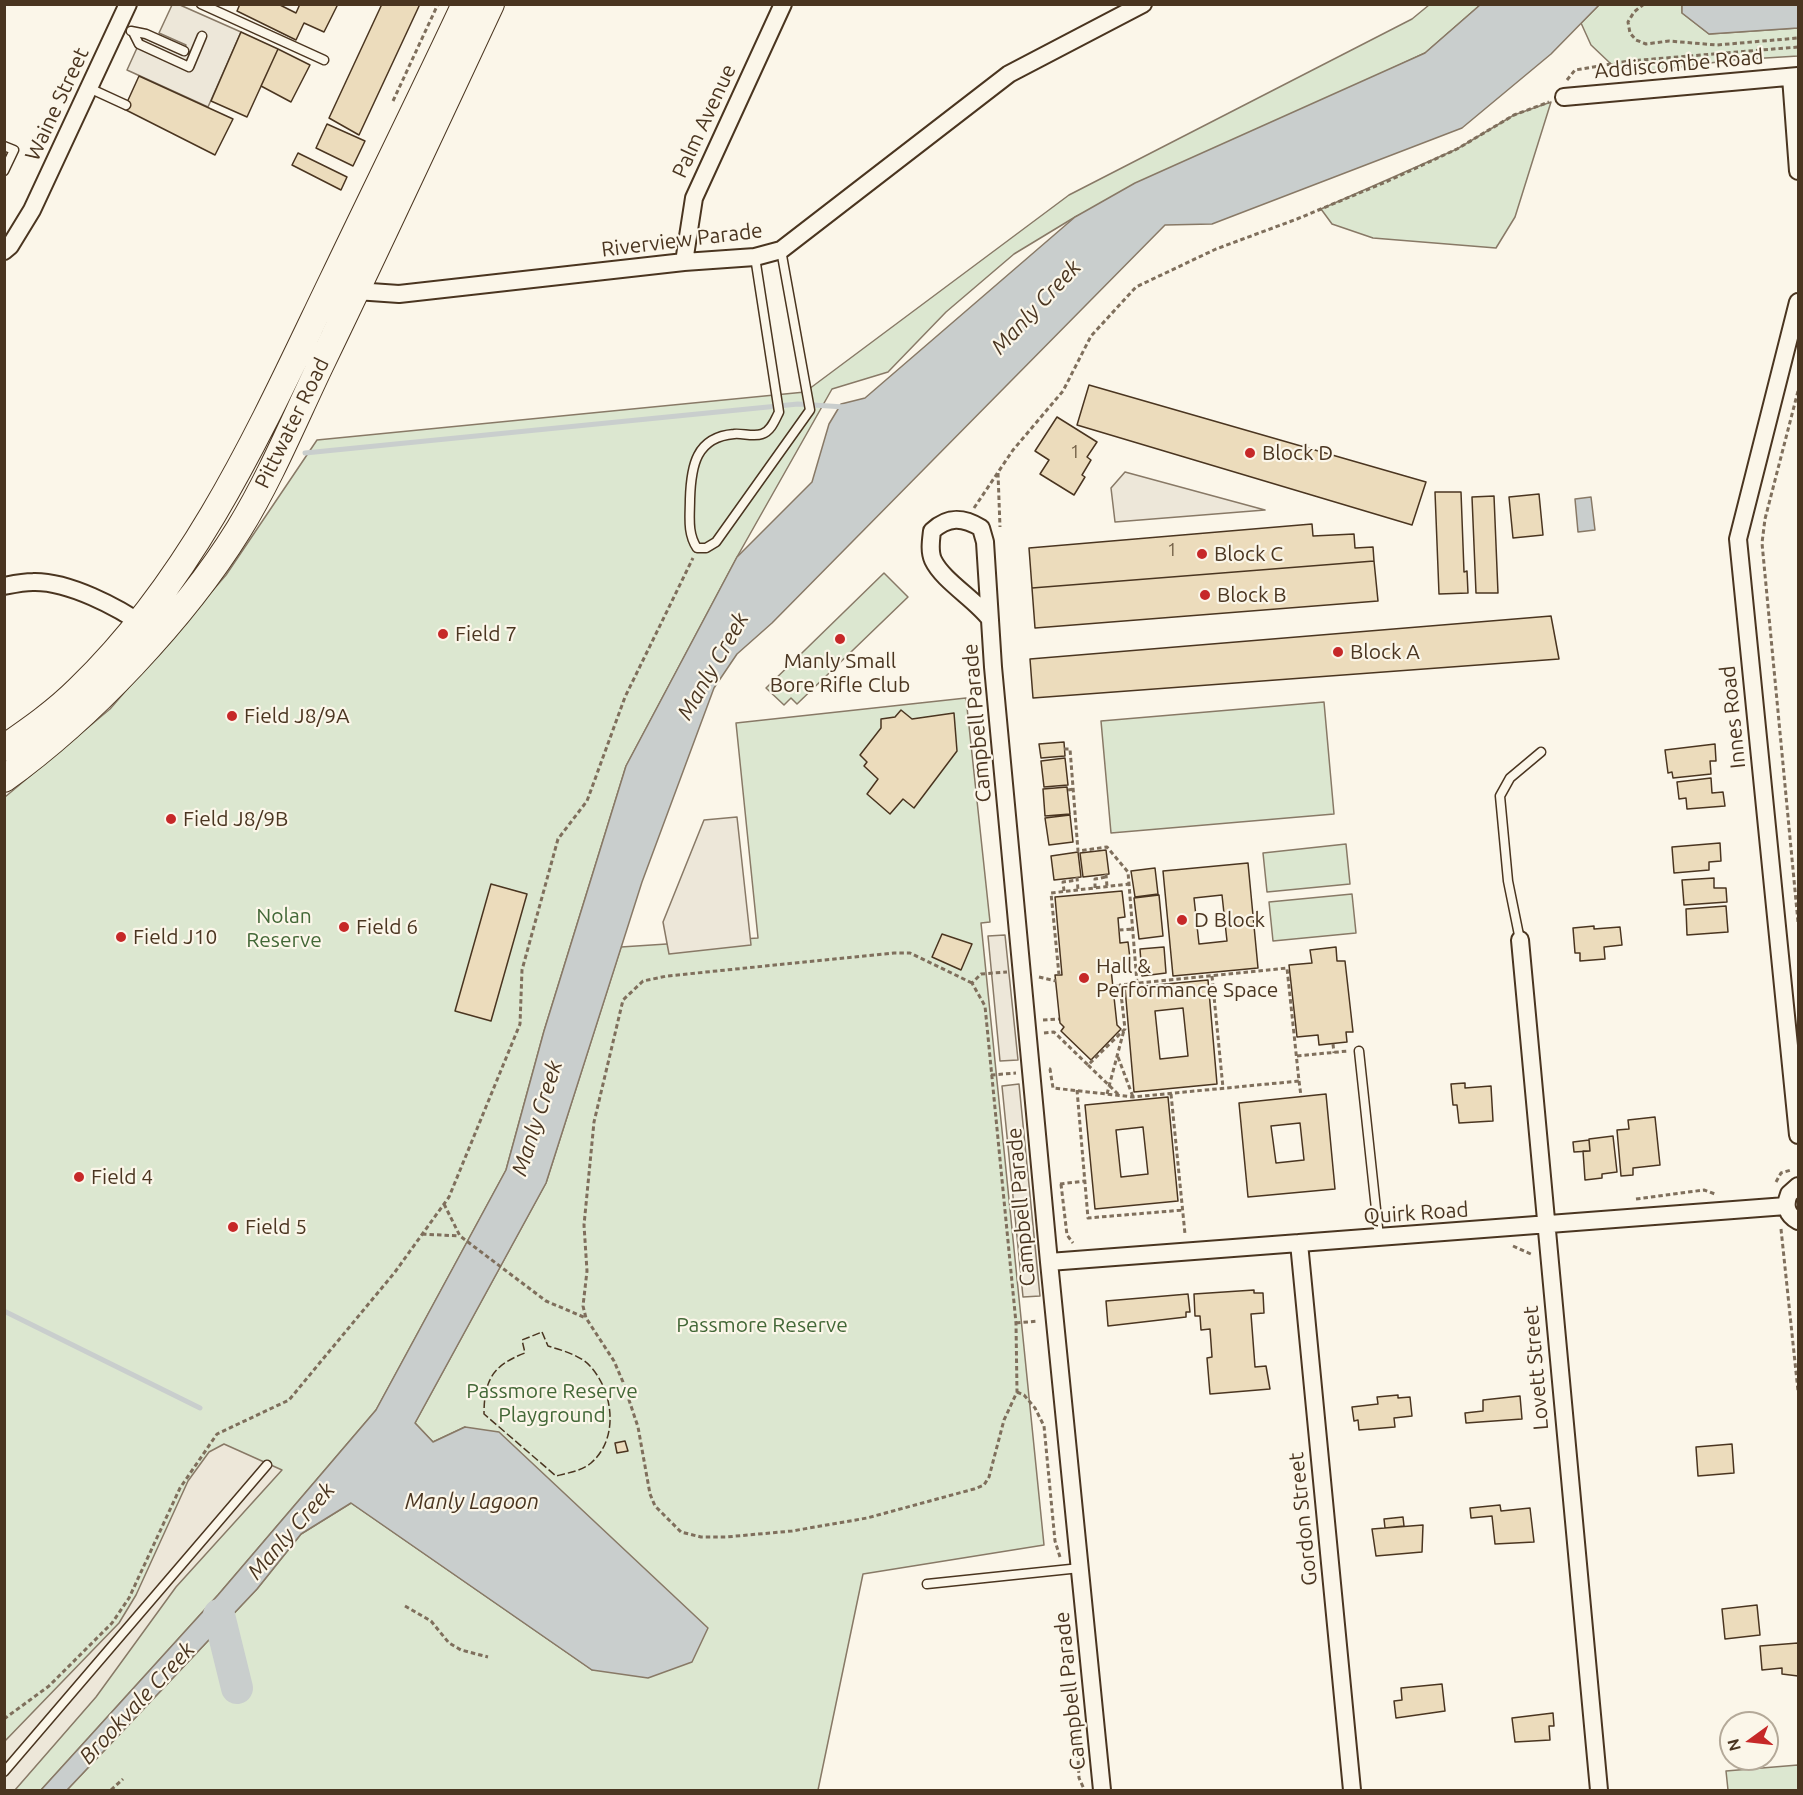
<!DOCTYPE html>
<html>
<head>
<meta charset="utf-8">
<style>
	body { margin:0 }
	#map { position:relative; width:1803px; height:1795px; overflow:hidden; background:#fbf6e9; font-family:Ubuntu,sans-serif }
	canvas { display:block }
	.frame { position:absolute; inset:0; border:6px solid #4a3520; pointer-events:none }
	.north { position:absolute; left:1719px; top:1711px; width:60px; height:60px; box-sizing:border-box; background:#fbf6e9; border:2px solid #b4a999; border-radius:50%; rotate:255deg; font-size:16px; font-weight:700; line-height:24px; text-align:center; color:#4a3520 }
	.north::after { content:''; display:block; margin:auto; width:21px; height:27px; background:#c62828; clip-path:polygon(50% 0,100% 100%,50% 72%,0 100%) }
</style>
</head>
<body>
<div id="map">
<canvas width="1803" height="1795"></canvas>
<div class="frame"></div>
<div class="north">N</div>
</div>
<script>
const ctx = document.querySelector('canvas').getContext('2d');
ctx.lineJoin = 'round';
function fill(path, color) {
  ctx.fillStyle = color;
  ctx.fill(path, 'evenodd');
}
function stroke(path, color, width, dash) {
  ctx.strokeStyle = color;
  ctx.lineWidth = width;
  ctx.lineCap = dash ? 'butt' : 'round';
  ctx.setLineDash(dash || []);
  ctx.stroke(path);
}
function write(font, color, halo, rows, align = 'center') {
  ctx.font = font + ' Ubuntu,sans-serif';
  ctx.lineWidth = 4.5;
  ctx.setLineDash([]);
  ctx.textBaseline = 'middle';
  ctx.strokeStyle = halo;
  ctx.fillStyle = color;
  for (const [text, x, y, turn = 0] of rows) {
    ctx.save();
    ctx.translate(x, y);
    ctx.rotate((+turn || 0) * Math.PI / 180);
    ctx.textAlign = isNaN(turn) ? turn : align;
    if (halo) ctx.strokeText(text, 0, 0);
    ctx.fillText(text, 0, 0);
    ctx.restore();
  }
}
const green = new Path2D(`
	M1429 5H1480L1425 53 1075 217 1014 254 946 312 888 372 832 389 737 557 626 766 544 1031 506 1170 376 1410 218 1595 41 1790H5V797L110 709 226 575 317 440 805 392 1069 195 1412 19Z
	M1599 5H1682V13L1709 34 1798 28V56L1733 60 1641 72 1611 64 1591 45 1581 23Z
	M1551 102 1515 217 1496 248 1373 238 1332 224 1321 209 1457 149 1514 115Z
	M884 573 908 597 797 704 791 698 784 705 766 688Z
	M966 698 990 922 981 923 1044 1545 863 1574 818 1790H67L257 1589 301 1534 351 1503 592 1670 465 1427 433 1442 415 1423 546 1183 621 947 758 938 736 723Z
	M1324 702 1334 814 1111 833 1101 721Z
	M1346 844 1350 884 1267 892 1263 853Z
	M1352 894 1356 933 1273 941 1269 902Z
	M1798 1765V1790H1728L1726 1771Z`);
fill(green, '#dce7d0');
stroke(green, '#887966', 1.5);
const parking = new Path2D(`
	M172 5H180L241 32 208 107 127 70 142 37 182 55 186 45 159 33Z
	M1125 472 1265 510 1115 522 1111 488Z
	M737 817 751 945 669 954 663 922 704 820Z
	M1005 935 1018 1060 1000 1061 988 936Z
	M1019 1084 1040 1296 1023 1297 1002 1086Z
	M224 1444 282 1470 176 1587 96 1697 15 1790H5L4 1742 119 1623 136 1595 188 1481 209 1452Z`);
fill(parking, '#ede7d9');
stroke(parking, '#887966', 1.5);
const water = new Path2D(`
	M1480 5H1599L1551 54 1462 128 1212 224 1165 225 772 623 737 654 714 688 642 882 546 1183 415 1423 433 1442 465 1427 499 1432 708 1628 692 1662 648 1678 592 1670 351 1503 301 1534 257 1589 67 1790H41L218 1595 376 1410 506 1170 544 1031 626 766 737 557 812 482 829 424 841 404 865 398 1075 217 1135 183 1425 53Z
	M1682 5H1798V28L1709 34 1682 13Z
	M1591 497 1595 530 1578 532 1575 499Z`);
fill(water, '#c9cecd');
stroke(water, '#887966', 1.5);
stroke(new Path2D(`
	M305 453 798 404 844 407
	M4 1311 200 1408`), '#c9cecd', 5);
stroke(new Path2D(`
	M219 1615 237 1688`), '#c9cecd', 32);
const building = new Path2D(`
	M240 4H278L296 13 300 4H338L324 32 304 23 296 40 237 11Z
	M382 4H420L359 135 329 118Z
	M241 32 278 49 247 117 211 101Z
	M278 49 310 65 291 102 261 86Z
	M139 76 233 119 215 155 124 109Z
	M327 124 365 141 353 166 316 148Z
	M298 153 347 177 341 190 292 165Z
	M1089 385 1426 482 1412 525 1077 425Z
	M1057 417 1097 442 1087 457 1091 460 1082 475 1085 477 1074 495 1040 474 1049 460 1035 451Z
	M1435 492H1461L1464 572 1467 571 1468 593 1439 594Z
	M1539 494 1543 535 1513 538 1509 497Z
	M1494 496 1498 593H1476L1472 497Z
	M1312 524 1313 536 1354 534 1355 548 1373 547 1374 561 1032 588 1029 548Z
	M1374 561 1378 601 1035 628 1032 588Z
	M1551 616 1559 659 1033 698 1030 659Z
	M901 710 912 719 954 713 957 751 914 808 903 799 890 814 867 794 878 779 864 766 867 762 860 755 881 728V719L895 717Z
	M1064 742 1065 756 1041 758 1039 744Z
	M1715 744 1716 761H1710L1711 774 1673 778 1672 772 1668 773 1665 750Z
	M1065 758 1068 785 1044 787 1041 761Z
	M1711 778 1712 793 1723 792 1725 806 1687 809 1686 798 1679 799 1677 782Z
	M1067 787 1070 814 1045 816 1043 789Z
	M1070 815 1073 842 1049 845 1045 818Z
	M1720 843 1721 861 1709 862V870L1674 873 1672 847Z
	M1106 850 1109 874 1083 877 1080 853Z
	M1078 852 1081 877 1054 880 1051 856Z
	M1248 863 1258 968 1173 976 1163 871ZM1222 895 1227 941 1199 944 1194 898Z
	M1155 868 1158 894 1135 897 1131 871Z
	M1714 878V888H1726L1727 902 1684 905 1682 880Z
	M491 884 527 894 491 1021 455 1011Z
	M1122 891 1125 917 1118 918 1120 943 1128 942 1131 967 1111 969 1117 1025 1121 1029 1091 1060 1061 1031 1064 1027 1060 1023 1055 975H1062L1055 897Z
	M1159 895 1163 936 1139 939 1134 898Z
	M1726 906 1728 932 1687 935 1686 909Z
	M1594 926V929L1620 927 1622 945 1604 947 1605 959 1580 961V953H1575L1573 928Z
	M942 934 972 944 961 970 932 957Z
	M1164 947 1166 973 1142 976 1140 949Z
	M1336 947 1337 961H1345L1353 1032H1346L1347 1042 1319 1045 1318 1035 1297 1037 1289 965 1312 963 1310 950Z
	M1208 980 1217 1084 1134 1092 1125 988ZM1183 1008 1188 1056 1160 1059 1155 1011Z
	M1465 1083V1088L1491 1086 1493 1121 1459 1123 1457 1105H1453L1451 1084Z
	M1326 1094 1335 1189 1248 1197 1239 1103ZM1300 1123 1304 1160 1276 1163 1271 1126Z
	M1168 1097 1178 1201 1095 1209 1085 1105ZM1143 1127 1148 1174 1121 1177 1116 1130Z
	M1655 1117 1660 1165 1633 1168V1175L1621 1176 1617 1130 1629 1129 1628 1120Z
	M1613 1136 1617 1172 1602 1174V1178L1585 1180 1583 1151H1590L1589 1139Z
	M1589 1140 1590 1151 1574 1152 1573 1142Z
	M1254 1290V1293H1263L1264 1313 1251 1314 1255 1367 1266 1366 1270 1389 1210 1394 1207 1358 1212 1357 1210 1329 1201 1330 1200 1316H1195L1194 1294Z
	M1188 1294 1190 1312H1186V1317L1108 1326 1106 1301Z
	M1398 1395V1398L1410 1397 1412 1416 1394 1418 1395 1427 1359 1430 1358 1420 1354 1421 1352 1407 1378 1404 1377 1397Z
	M1520 1396 1522 1419 1466 1423 1465 1413 1483 1411V1400Z
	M625 1441 628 1451 617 1453 615 1443Z
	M1732 1444 1734 1473 1698 1476 1696 1447Z
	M1500 1505 1501 1511 1530 1508 1534 1542 1495 1544 1492 1516 1471 1518 1470 1508Z
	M1403 1517 1404 1526 1385 1528 1384 1519Z
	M1423 1525 1422 1552 1376 1556 1372 1529Z
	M1757 1605 1760 1635 1725 1639 1722 1609Z
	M1798 1643V1676L1782 1674V1668L1762 1670 1760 1646Z
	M1442 1684 1445 1711 1396 1718 1394 1701 1402 1700 1401 1688Z
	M1553 1713 1554 1726H1549L1550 1740 1515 1742 1512 1718Z`);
fill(building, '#ecdcbc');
stroke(building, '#4a3520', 1.5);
const service = new Path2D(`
	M201 4 324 60
	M131 31 146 34 184 51
	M133 32 139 44 189 67 202 36
	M89 88 126 105
	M4 146 14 150 4 171
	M755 257 779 412C775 420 771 431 762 434 754 437 742 433 734 434 696 437 691 466 690 499 690 516 687 533 697 548H706L716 542 810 410 781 250
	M1520 940 1508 881 1500 796 1510 778 1541 752
	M1359 1051 1379 1237
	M927 1584 1080 1568
	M4 1772 267 1465`);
const minor = new Path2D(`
	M1791 77 1798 171
	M1564 97 1798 76
	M4 251 10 246 32 210 128 4
	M684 262 694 198 783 4
	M349 287 356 291 399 294 684 262 755 257 781 250 1009 74 1143 4
	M1798 302 1738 539 1798 1135
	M4 586C14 584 23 582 33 582 68 581 118 607 146 627
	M990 619C975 599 943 581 933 560 929 551 931 540 932 531 948 516 963 517 981 528L985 542 993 667 1049 1262 1102 1790
	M1520 940 1599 1790
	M1798 1186 1789 1194C1784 1206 1787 1215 1798 1221
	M1299 1243 1352 1790
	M1049 1262 1786 1206`);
const primary = new Path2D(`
	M4 748C30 730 56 712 79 689 197 575 263 424 333 279 377 187 422 96 465 4
	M4 779C89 718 184 618 239 529 271 477 295 418 322 362 379 244 435 124 491 4`);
stroke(service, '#4a3520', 11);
stroke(minor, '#4a3520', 20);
stroke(primary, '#4a3520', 28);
stroke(new Path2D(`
	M1644 4 1634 12 1628 22 1630 33 1636 40 1646 44 1669 41 1717 45 1798 38
	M1567 80 1575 70 1629 61 1798 47
	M393 101 438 4
	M1798 391 1765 519 1762 543 1798 922
	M998 473 1000 527
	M974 508 1013 450 1063 391 1091 336 1136 287 1216 249 1297 219 1388 181 1457 149 1514 115 1549 102
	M1064 749H1070L1078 851 1107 847 1128 872 1137 983
	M1068 790 1074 789
	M1106 874 1107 887
	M1077 877 1078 890
	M1095 888V879L1106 877
	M1064 891 1063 882 1077 880
	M1119 930 1133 929
	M1059 975 1051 893 1129 884
	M1212 976 1223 1088
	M1039 977 1056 981
	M972 983 910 953H894L667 976 643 981 623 1000 594 1122 584 1225 587 1271 583 1306 586 1318 614 1361 623 1382 638 1427 650 1494 655 1506 681 1532 701 1537H726L792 1531 867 1518 974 1489 984 1485 989 1477 1004 1420 1017 1392 1016 1323 985 1006 972 983 981 974 1007 972
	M1113 986 1120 985
	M1043 1020 1059 1019
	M1044 1033 1054 1032 1088 1065 1125 1029 1120 985 1287 968 1299 1081 1133 1097 1053 1088 1050 1069 1047 1070
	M1333 1044 1334 1053
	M1297 1056 1348 1051
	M1118 1057 1133 1097
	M1088 1065 1119 1095
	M991 1075 1016 1073
	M1299 1081 1301 1096
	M1077 1090 1088 1218 1183 1210
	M1107 1094 1124 1030
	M1171 1094 1185 1234
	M1776 1182 1781 1173 1791 1170
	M1060 1184 1085 1181
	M1061 1184 1067 1235 1073 1243
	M1636 1199 1704 1190 1715 1194
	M444 1204 460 1236 546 1301 586 1318
	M1781 1229 1798 1391
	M422 1234 459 1236
	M1513 1246 1533 1255
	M1016 1323 1038 1321
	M1017 1392 1024 1395 1035 1408 1044 1426 1055 1541 1060 1557
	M405 1606 431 1621 449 1643 461 1650 488 1657
	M1076 1716 1079 1778 1084 1789
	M4 1719 49 1686 112 1623 129 1598 180 1488 217 1434 289 1400 395 1272 449 1197 520 1024 522 970 558 839 587 801 625 697 693 558
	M111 1790 123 1779`), '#7f6f5c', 3, [4.5, 3]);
stroke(service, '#fbf6e9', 8);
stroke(minor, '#fbf6e9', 16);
stroke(primary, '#fbf6e9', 26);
stroke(new Path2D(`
	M542 1332 548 1346C561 1350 580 1355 590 1366 614 1392 619 1439 591 1463 582 1471 567 1473 556 1476L484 1414C484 1380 493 1365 525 1353L522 1340Z`), '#4a3520', 1.5, [8, 3]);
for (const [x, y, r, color] of [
	[1250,453,6,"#c62828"],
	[1202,554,6,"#c62828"],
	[1205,595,6,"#c62828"],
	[443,634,6,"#c62828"],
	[840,639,6,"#c62828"],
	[1338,652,6,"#c62828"],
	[232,716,6,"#c62828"],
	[171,819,6,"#c62828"],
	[1182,920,6,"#c62828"],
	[344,927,6,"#c62828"],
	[121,937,6,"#c62828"],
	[1084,978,6,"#c62828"],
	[79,1177,6,"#c62828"],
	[233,1227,6,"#c62828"]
]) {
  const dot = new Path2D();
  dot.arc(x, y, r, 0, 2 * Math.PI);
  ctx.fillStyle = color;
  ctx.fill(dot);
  stroke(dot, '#fbf6e9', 2);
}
write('18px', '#725f47', null, [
	["1",1075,452],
	["1",1172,550]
]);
write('21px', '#4a3520', '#fbf6e9', [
	["Addiscombe Road",1679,64,-5],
	["Waine Street",57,104,-65],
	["Palm Avenue",704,121,-65],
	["Riverview Parade",682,240,-7],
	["Pittwater Road",292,423,-64],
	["Innes Road",1733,717,-96],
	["Campbell Parade",977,723,-95],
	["Campbell Parade",1021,1207,-95],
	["Quirk Road",1416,1213,-4],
	["Lovett Street",1536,1368,-95],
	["Gordon Street",1303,1519,-96],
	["Campbell Parade",1070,1691,-96]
]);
write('21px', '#4a3520', '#fbf6e9', [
	["Block D",1262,453],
	["Block C",1214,554],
	["Block B",1217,595],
	["Field 7",455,634],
	["Block A",1350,652],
	["Manly Small",840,661,"center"],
	["Bore Rifle Club",840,685,"center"],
	["Field J8/9A",244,716],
	["Field J8/9B",183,819],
	["D Block",1194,920],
	["Field 6",356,927],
	["Field J10",133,937],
	["Hall &",1096,966],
	["Performance Space",1096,990],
	["Field 4",91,1177],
	["Field 5",245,1227]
], 'left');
write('21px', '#436837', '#fbf6e9', [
	["Nolan",284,916],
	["Reserve",284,940],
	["Passmore Reserve",762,1325],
	["Passmore Reserve",552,1391],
	["Playground",552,1415]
]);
write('italic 22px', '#4a3520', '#fbf6e9', [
	["Manly Creek",1036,307,-47],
	["Manly Creek",713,666,-60],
	["Manly Creek",537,1118,-72],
	["Manly Lagoon",472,1502],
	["Manly Creek",291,1531,-49],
	["Brookvale Creek",137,1703,-47]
]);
</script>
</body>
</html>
